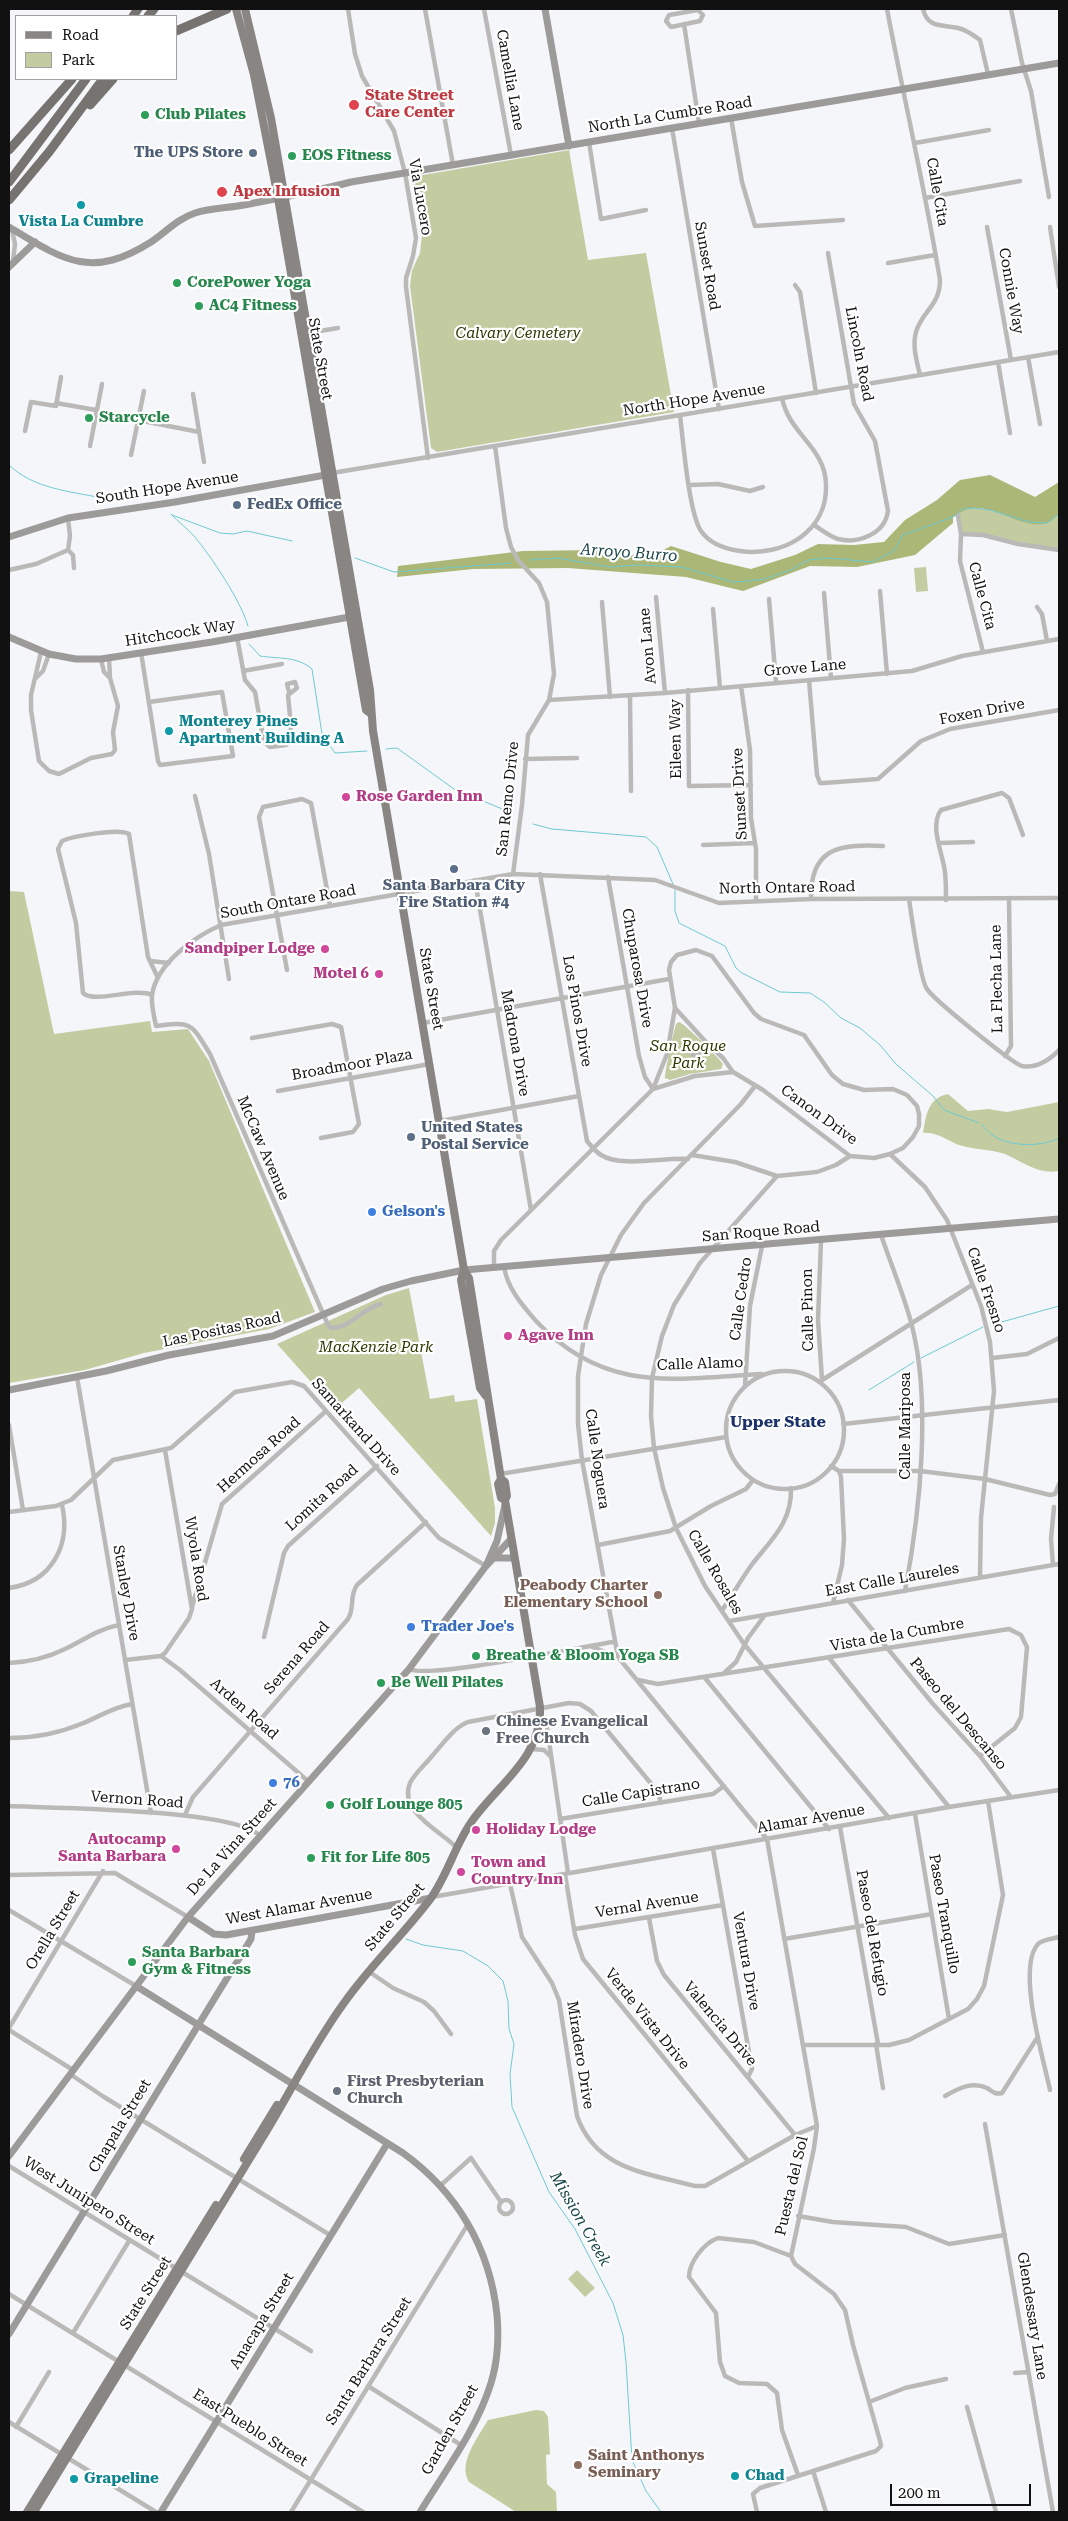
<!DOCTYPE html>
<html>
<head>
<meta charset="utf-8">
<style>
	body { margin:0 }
	#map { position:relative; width:1068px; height:2521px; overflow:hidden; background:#f5f6fa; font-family:"Roboto Serif",serif }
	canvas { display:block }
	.frame { position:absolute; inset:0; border:10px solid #111112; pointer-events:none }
	.legend { position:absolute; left:15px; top:15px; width:162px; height:65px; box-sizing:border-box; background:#fff; border:1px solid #a0a0a0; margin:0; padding:6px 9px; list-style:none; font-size:15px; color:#111112 }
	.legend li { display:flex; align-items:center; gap:10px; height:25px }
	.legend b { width:25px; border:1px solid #a0a0a0 }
	.scale { position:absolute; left:890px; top:2484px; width:141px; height:22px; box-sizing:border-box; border:2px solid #111112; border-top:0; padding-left:6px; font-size:15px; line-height:18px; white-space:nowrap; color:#111112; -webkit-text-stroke:4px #fff; paint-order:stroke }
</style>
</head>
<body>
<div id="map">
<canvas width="1068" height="2521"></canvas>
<div class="frame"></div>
<ul class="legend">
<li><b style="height:6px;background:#888583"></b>Road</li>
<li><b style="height:14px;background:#c3cca1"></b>Park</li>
</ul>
<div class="scale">200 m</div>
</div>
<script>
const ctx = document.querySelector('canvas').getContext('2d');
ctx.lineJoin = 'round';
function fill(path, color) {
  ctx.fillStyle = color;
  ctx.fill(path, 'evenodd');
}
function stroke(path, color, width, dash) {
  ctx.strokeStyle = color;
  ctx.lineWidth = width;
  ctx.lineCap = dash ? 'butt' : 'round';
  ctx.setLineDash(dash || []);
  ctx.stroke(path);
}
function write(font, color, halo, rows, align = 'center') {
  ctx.font = font + ' "Roboto Serif",serif';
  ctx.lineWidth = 4.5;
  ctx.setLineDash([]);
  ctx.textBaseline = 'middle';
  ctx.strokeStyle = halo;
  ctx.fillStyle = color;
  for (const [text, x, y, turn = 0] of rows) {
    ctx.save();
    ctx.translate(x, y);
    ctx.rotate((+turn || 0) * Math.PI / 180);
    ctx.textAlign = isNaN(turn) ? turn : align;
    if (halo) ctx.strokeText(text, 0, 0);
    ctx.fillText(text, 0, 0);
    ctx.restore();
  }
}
fill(new Path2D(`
	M569 150 588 260 646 253 674 412 437 452 431 448 410 286 412 270 420 253 422 234 411 177Z
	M973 508 990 510 1029 522 1059 514V550L994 537 961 534 958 516 953 517 963 509Z
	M926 567 928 591 916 592 914 568Z
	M9 891 24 892 54 1034 150 1021 152 1032 188 1029 209 1061 315 1312 269 1329 144 1353 85 1370 9 1383Z
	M679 1022C684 1023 720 1059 723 1064L721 1069 690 1074 670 1080 665 1078C664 1076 673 1034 675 1028 676 1023 676 1024 679 1022Z
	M948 1094 968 1111 988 1109 1007 1112 1059 1102V1171C1039 1175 1023 1162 1005 1154 991 1149 974 1150 959 1145 948 1141 936 1131 923 1133 926 1115 928 1098 948 1094Z
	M409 1288 430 1399 454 1395 455 1402 477 1399 495 1508V1523L491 1536 359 1388 335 1409 277 1344 386 1295Z
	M577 2270 595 2288 585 2297 568 2279Z
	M536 2410 544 2411 548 2417 550 2454 546 2455 547 2484 556 2492 557 2512H516L469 2482C457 2463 479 2436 488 2420Z`), '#c3cca1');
fill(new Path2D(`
	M990 475 1035 497 1059 482V514C1056 516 1051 522 1047 523 1015 532 987 491 953 517V523L915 555 857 567 810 566 743 591 686 577 568 568 473 569 397 577 398 566 523 551 598 550 634 555 658 553 671 546 721 562 751 569 795 555 818 544 854 545 884 542 905 520 937 500 960 480Z`), '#abb776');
stroke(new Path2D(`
	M9 465C34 489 69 491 102 498
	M171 514C178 522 187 528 194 536 211 556 241 601 248 626
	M172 515 220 533 233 534 247 531 292 541
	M355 558 394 572 511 563
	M530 560 558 558 610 567 638 565 681 567 733 582 749 581 765 579 791 570 808 560 828 558 872 562 894 551 903 535 953 517 963 509 973 508 990 510 1029 522 1047 523 1059 514
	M249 644 260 656C279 659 297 656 312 669L322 734 335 753 367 751
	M386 749 397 748 454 789 512 813
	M533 824 552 829 646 837 657 847 673 884
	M675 890V911L679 923 725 946 736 968 742 973 780 992 810 993 824 1002 841 1018 860 1028 880 1045 896 1064 933 1096 944 1110 979 1123
	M982 1125C986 1129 989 1133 994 1136 1010 1147 1043 1147 1059 1138
	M991 1325 1059 1306
	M921 1358 983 1327
	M869 1390 914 1362
	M406 1939 423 1945 463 1951 488 1966 503 1981 508 2001 509 2029 514 2044 510 2074 512 2107 549 2192 575 2229 613 2303 623 2335 626 2362 632 2460 646 2491 661 2512`), '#6ecad0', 1);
stroke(new Path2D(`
	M348 9 355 54 362 76 394 131 405 173 416 238 413 256 406 278V287L428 458
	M425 9 453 165
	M484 9 511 155
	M887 9C904 99 925 189 940 280 940 306 922 311 916 332 912 346 917 362 920 375
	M923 9C928 29 942 24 958 28 967 30 973 35 980 40L988 74
	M1011 9 1022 63 1031 91 1049 197
	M698 10 703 15 700 21 671 27 666 21 669 15Z
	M684 24 699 123
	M731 118 742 182 755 226 843 220
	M672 128 719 409
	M589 142 601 219 646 210
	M915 143 989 130
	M925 198 1020 181
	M987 227 1011 360
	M1050 227 1059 287
	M12 230 15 244 13 261
	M888 263 935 255
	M795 285 800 292 816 393
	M308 333 338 328
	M1028 357 1040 424
	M998 362 1010 433
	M193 394 204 462
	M56 403 96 410
	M97 412 199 432
	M680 415C683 440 689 514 701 531 710 544 725 549 740 551 783 557 828 532 826 484 825 447 789 434 782 398
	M25 431 31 402 56 406 61 377
	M90 446 102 384
	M495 446 506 528 511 547 518 560 539 583 547 602 554 674 549 700 528 735 522 805 513 874
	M131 455 144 391
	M332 473 1059 352
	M690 485 718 484 750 491 763 487
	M958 516 961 534 960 561 983 652
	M814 525C822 530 829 536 838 539 858 544 885 534 888 511L875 441 854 404 828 253
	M961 534 983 535 1018 544 1059 550
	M68 550 73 555 74 568
	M9 570 36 564 68 550 70 536 68 518
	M880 591 887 674
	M824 593 831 678
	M656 597 665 693
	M769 599 776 682
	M602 602 610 697
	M1037 607 1042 614 1047 641
	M713 609 720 688
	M237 637 245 680 255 692 264 742 270 747 286 745 290 741 291 726 288 695 297 688 295 682 287 684 289 692
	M41 652 31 695V710L39 761 49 771 59 774 91 758 112 754 115 750 113 732 118 706 110 678 109 657
	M141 652 158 761 160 765 233 756 222 692 149 702
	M101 659 104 672 110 678
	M243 671 282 664
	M36 678 43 671 49 654
	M809 680 817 775 820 783H824L878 779 921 741 950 729 1059 710
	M741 686 750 750 751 818 756 849V901
	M688 690 689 786 751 785
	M630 696 631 791
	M549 700 665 693 912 671 962 656 1059 639
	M525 759 577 758
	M195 796 209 854 229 979
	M939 843 973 842
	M703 845 755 843
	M540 874 587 1141C591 1146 596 1152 601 1155 622 1168 664 1157 688 1159
	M608 877 639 1056 645 1077 653 1089 695 1076 733 1072
	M475 880 531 1210
	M811 899C810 848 840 843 883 846
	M909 899C911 913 921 982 927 989 933 999 1013 1064 1022 1066 1036 1069 1051 1059 1059 1050
	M946 900C946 890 946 881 945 872 943 854 929 826 941 810L1002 793 1009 798 1023 835
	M150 961 169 963
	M287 970 259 817 263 807 302 799 311 803 330 906
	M152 995C134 987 95 1004 83 993L76 923 58 849 62 841C73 836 119 828 129 834L148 957 158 978
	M423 1023 669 979
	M252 1038 332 1024 341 1027 359 1124 353 1132 321 1138
	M692 1043 700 1052 699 1055H694L688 1050Z
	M1005 1056 1011 1046 1009 899
	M755 1086 741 1104 644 1203 621 1235 601 1275 586 1324 578 1376V1424L582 1460 618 1657 767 1839 817 2126 814 2148 791 2256 795 2264 834 2294 845 2310 853 2345 880 2441 881 2446 876 2451 760 2488 753 2494 757 2512
	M278 1091 430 1064
	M440 1121 579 1096
	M890 1154 925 1187 947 1220 981 1306 990 1342 994 1391 981 1518 980 1577
	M692 1155 735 1162 777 1176 817 1172 836 1165 850 1156
	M777 1176 700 1263 674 1305 662 1336 652 1378 651 1416 654 1448 663 1488 676 1528 705 1586 744 1644 889 1818
	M881 1235C891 1264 903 1293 911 1322 932 1400 920 1512 905 1591
	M821 1241 818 1320 822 1380
	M504 1266C507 1288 522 1305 536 1321 605 1394 673 1379 762 1374
	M494 1267V1251L501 1240 653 1089 667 1054 675 1008 669 970 671 962 677 955 696 950 712 956 754 1013 761 1019 804 1035 832 1075 843 1084 864 1090 893 1089 907 1095 917 1106 919 1114V1126L913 1137 903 1148 890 1154 874 1158 850 1156 763 1090 733 1072 723 1058 705 1041 675 1008
	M381 1304C362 1308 348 1330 331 1328L328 1325 210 1054C191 1023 192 1021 156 1026 154 1016 151 1005 152 995 157 963 194 937 221 925L513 874 655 880 719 903 811 899 1059 898
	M992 1358 1027 1354 1059 1338
	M726 1430a59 59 0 1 1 118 0a59 59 0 1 1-118 0Z
	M77 1377 151 1813
	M819 1382 972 1285
	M745 1386 750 1306 762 1246
	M843 1424 1059 1400
	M9 1425 23 1510
	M831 1466 839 1471 841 1477 844 1539 842 1565 833 1603
	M839 1471H920L985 1479 1050 1495 1055 1494 1059 1484
	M500 1474 726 1437
	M9 1512 56 1506 71 1500 113 1460 171 1448 235 1392 292 1382 304 1386 439 1538 486 1566
	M598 1545 670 1531 711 1506 746 1489 753 1480
	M1053 1565 1051 1539 1054 1507
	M9 1588C52 1582 71 1545 62 1505
	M848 1600 933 1704 980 1756 1011 1797
	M192 1607 222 1504 326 1411
	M723 1609C733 1594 742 1578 753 1563 772 1539 792 1522 791 1488
	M730 1621 1059 1564
	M264 1637 284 1553 288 1546 377 1466
	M590 1646 618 1657
	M161 1656 180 1670 309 1782
	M830 1659 949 1807
	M125 1660 161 1656 165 1653 189 1618 192 1609 165 1450
	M9 1663C29 1662 47 1658 65 1649 84 1640 98 1629 119 1625
	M409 1669C429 1679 580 1647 613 1642
	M723 1674 736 1662 748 1638 765 1615
	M705 1678 829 1829
	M638 1680 658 1684 1009 1629 1021 1635 1027 1647 1021 1717 1015 1728 980 1756
	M541 1715 547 1727 568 1873
	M9 1738C33 1738 59 1733 81 1724 99 1717 113 1707 132 1704
	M531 1749 544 1750 550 1756
	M9 1806C52 1808 236 1809 260 1836
	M915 1814 949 2019
	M185 1815 193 1797 348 1619C355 1608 349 1596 357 1585L426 1522
	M560 1819 713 1794 724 1786
	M840 1827 878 2044
	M457 1848C441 1831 398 1812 410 1783 415 1773 425 1765 432 1756 443 1744 453 1728 468 1722L569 1703 580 1704 591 1711 658 1792 661 1803
	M713 1849 752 2069 748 2077
	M565 1874 575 1935 583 1959 748 2161
	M9 1875 115 1873 188 1917
	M510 1884 522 1937 552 1983 559 2000 577 2116C596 2170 647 2173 695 2186H705L795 2135 817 2126
	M432 1897 949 1807 1059 1790
	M9 1910 136 1986
	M649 1918 657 1961 664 1975 795 2135
	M575 1929 723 1905
	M784 1939 932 1914
	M368 1971 393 1988 424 2002 434 2011 451 2034
	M9 2028 103 1871
	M9 2030 73 2070
	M876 2044 883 2088
	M803 2045H889L909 2040 968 2009 977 1999 984 1986 1003 1895 988 1801
	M70 2074 104 2097 330 2235
	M1050 2090C1044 2061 1016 1968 1038 1944 1043 1939 1052 1939 1059 1937
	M945 2096C958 2089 971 2081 987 2088 992 2091 995 2095 1002 2093L1037 2038
	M985 2124 1053 2512
	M9 2166 311 2351
	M441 2185 471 2158 501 2202
	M499 2207a7 7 0 1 1 14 0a7 7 0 1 1-14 0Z
	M798 2216 833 2222 906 2227 949 2244 1005 2235
	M791 2256 754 2242 718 2238C704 2243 689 2262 689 2277L716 2313 720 2362 725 2376 739 2383 767 2384 777 2393 782 2430 798 2475
	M9 2294 363 2512
	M73 2333 129 2241
	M1015 2373 1028 2372
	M368 2386 461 2445
	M869 2402 905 2388 946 2379
	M967 2407 996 2512
	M9 2422 156 2512
	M16 2427 49 2372
	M813 2471 826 2512
	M291 2512 468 2224`), '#bbb9b8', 4.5);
stroke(new Path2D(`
	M545 9 569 146
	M9 227C63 260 91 280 151 242 166 232 177 219 195 213 211 208 228 208 244 205 280 198 316 191 351 182L1059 63
	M9 267 35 242
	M9 537 68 518 175 502 331 474
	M9 637 49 654 76 659H101L212 642 355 616
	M9 1390 106 1371 169 1355 273 1336 383 1289 411 1281 464 1270 1059 1219
	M496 1558H514
	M486 1566 497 1541 505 1505
	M188 1917 214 1934 226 1935 431 1898
	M136 1986 403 2153C457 2192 490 2248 497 2315 499 2338 498 2360 491 2383 477 2429 445 2471 420 2512
	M9 2156 188 1917 409 1669 486 1566 511 1539
	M9 2334 251 1939 252 1931
	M161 2512 387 2144`), '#9d9b99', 7);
stroke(new Path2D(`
	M236 9 254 75 278 198 363 693 366 710 370 713
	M245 9 271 118 370 690 373 731 464 1270 469 1278 501 1479 498 1484 501 1498 505 1500
	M464 1270 461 1280 480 1388 486 1396
	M244 2159 277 2105
	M27 2512 216 2205
	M34 2512 266 2132C292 2089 314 2044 344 2003 370 1966 404 1934 431 1898 448 1874 455 1845 472 1821 498 1784 542 1758 540 1707L505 1500 507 1496 505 1482 501 1479`), '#888583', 8);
stroke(new Path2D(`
	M133 16 138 9
	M148 16 154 9
	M176 31 227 9
	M90 105 113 79
	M9 150 72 79
	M9 182 86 79
	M9 200 49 152 103 79`), '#767371', 9);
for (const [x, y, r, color] of [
	[354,105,6,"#e0444e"],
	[145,115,5,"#2e9e5b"],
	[253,153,5,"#5c6f8a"],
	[292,156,5,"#2e9e5b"],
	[222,192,6,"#e0444e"],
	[81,205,5,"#0f9aa8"],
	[177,283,5,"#2e9e5b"],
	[199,306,5,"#2e9e5b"],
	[89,418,5,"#2e9e5b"],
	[237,505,5,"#5c6f8a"],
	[169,731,5,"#0f9aa8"],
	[346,797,5,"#d1479c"],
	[454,869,5,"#5c6f8a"],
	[325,949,5,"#d1479c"],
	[379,974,5,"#d1479c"],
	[411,1137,5,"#5c6f8a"],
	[372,1212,5,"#3f7fe0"],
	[508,1336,5,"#d1479c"],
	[658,1595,5,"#8d6e63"],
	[411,1627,5,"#3f7fe0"],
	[476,1656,5,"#2e9e5b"],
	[381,1683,5,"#2e9e5b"],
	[486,1731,5,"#6b7280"],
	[273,1783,5,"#3f7fe0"],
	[330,1805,5,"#2e9e5b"],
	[476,1830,5,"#d1479c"],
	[176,1849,5,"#d1479c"],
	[311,1858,5,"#2e9e5b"],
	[461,1872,5,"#d1479c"],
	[132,1962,5,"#2e9e5b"],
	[337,2091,5,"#6b7280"],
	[578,2465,5,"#8d6e63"],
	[735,2476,5,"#0f9aa8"],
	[74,2479,5,"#0f9aa8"]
]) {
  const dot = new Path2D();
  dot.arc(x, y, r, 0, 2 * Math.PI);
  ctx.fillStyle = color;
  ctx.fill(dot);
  stroke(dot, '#fff', 2);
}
write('15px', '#111112', '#fff', [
	["Camellia Lane",510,80,80],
	["North La Cumbre Road",670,115,-9],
	["Calle Cita",937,192,80],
	["Via Lucero",420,197,80],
	["Sunset Road",707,266,80],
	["Connie Way",1011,291,80],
	["Lincoln Road",859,354,79],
	["State Street",320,359,80],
	["North Hope Avenue",694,400,-9],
	["South Hope Avenue",167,488,-9],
	["Calle Cita",982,596,75],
	["Hitchcock Way",180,633,-9],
	["Avon Lane",648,646,-95],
	["Grove Lane",805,668,-5],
	["Foxen Drive",982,712,-11],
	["Eileen Way",676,739,-91],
	["Sunset Drive",740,794,-93],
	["San Remo Drive",508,799,-84],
	["North Ontare Road",787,888,-1],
	["South Ontare Road",288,902,-10],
	["Chuparosa Drive",637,968,80],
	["La Flecha Lane",997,979,-91],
	["State Street",431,989,80],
	["Los Pinos Drive",577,1011,80],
	["Madrona Drive",515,1043,80],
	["Broadmoor Plaza",352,1065,-10],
	["Canon Drive",819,1115,36],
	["McCaw Avenue",263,1148,67],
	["San Roque Road",761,1232,-5],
	["Calle Fresno",986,1290,71],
	["Calle Cedro",741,1299,-82],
	["Calle Pinon",808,1310,-91],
	["Las Positas Road",222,1330,-12],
	["Calle Alamo",700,1364,-2],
	["Calle Mariposa",906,1426,-90],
	["Samarkand Drive",356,1427,48],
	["Hermosa Road",259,1455,-42],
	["Calle Noguera",597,1459,82],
	["Lomita Road",322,1498,-42],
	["Wyola Road",196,1559,81],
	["Calle Rosales",715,1572,60],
	["East Calle Laureles",892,1580,-10],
	["Stanley Drive",126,1593,80],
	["Vista de la Cumbre",897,1635,-10],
	["Serena Road",297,1658,-49],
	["Arden Road",244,1709,41],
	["Paseo del Descanso",958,1714,50],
	["Calle Capistrano",641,1793,-9],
	["Vernon Road",137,1800,4],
	["Alamar Avenue",811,1819,-10],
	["De La Vina Street",232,1847,-48],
	["Vernal Avenue",647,1905,-9],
	["West Alamar Avenue",299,1907,-10],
	["Paseo Tranquillo",944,1914,80],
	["State Street",395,1917,-50],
	["Orella Street",53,1930,-59],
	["Paseo del Refugio",872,1933,80],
	["Ventura Drive",746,1961,80],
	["Verde Vista Drive",647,2019,51],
	["Valencia Drive",720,2024,50],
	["Miradero Drive",580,2055,81],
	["Chapala Street",120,2126,-59],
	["Puesta del Sol",792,2186,-77],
	["West Junipero Street",89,2201,32],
	["State Street",146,2293,-58],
	["Glendessary Lane",1032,2316,81],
	["Anacapa Street",262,2321,-59],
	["Santa Barbara Street",369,2361,-58],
	["East Pueblo Street",250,2428,32],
	["Garden Street",450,2430,-61]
]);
write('bold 15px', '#be3a42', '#fff', [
	["State Street",365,96],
	["Care Center",365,113],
	["Apex Infusion",233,192]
], 'left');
write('bold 15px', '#27864d', '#fff', [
	["Club Pilates",155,115],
	["EOS Fitness",302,156],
	["CorePower Yoga",187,283],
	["AC4 Fitness",209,306],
	["Starcycle",99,418],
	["Breathe & Bloom Yoga SB",486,1656],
	["Be Well Pilates",391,1683],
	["Golf Lounge 805",340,1805],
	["Fit for Life 805",321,1858],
	["Santa Barbara",142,1953],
	["Gym & Fitness",142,1970]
], 'left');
write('bold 15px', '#4e5e75', '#fff', [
	["The UPS Store",243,153,"right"],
	["FedEx Office",247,505],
	["Santa Barbara City",454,886,"center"],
	["Fire Station #4",454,903,"center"],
	["United States",421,1128],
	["Postal Service",421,1145]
], 'left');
write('bold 15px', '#0d838f', '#fff', [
	["Vista La Cumbre",81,222,"center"],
	["Monterey Pines",179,722],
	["Apartment Building A",179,739],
	["Chad",745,2476],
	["Grapeline",84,2479]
], 'left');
write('italic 15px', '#303703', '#fff', [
	["Calvary Cemetery",518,334],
	["San Roque",688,1047],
	["Park",688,1064],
	["MacKenzie Park",376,1348]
]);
write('bold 15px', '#b23c85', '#fff', [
	["Rose Garden Inn",356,797],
	["Sandpiper Lodge",315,949,"right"],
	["Motel 6",369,974,"right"],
	["Agave Inn",518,1336],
	["Holiday Lodge",486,1830],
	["Autocamp",166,1840,"right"],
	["Santa Barbara",166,1857,"right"],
	["Town and",471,1863],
	["Country Inn",471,1880]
], 'left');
write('bold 15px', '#366cbe', '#fff', [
	["Gelson's",382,1212],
	["Trader Joe's",421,1627],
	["76",283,1783]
], 'left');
write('bold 15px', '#785e54', '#fff', [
	["Peabody Charter",648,1586],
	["Elementary School",648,1603],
	["Saint Anthonys",588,2456,"left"],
	["Seminary",588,2473,"left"]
], 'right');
write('bold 15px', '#5b616d', '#fff', [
	["Chinese Evangelical",496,1722],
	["Free Church",496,1739],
	["First Presbyterian",347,2082],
	["Church",347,2099]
], 'left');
write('italic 16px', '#1c474a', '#fff', [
	["Arroyo Burro",629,553,4],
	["Mission Creek",580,2219,60]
]);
write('bold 16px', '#1a3269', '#fff', [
	["Upper State",778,1422]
]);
</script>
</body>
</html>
